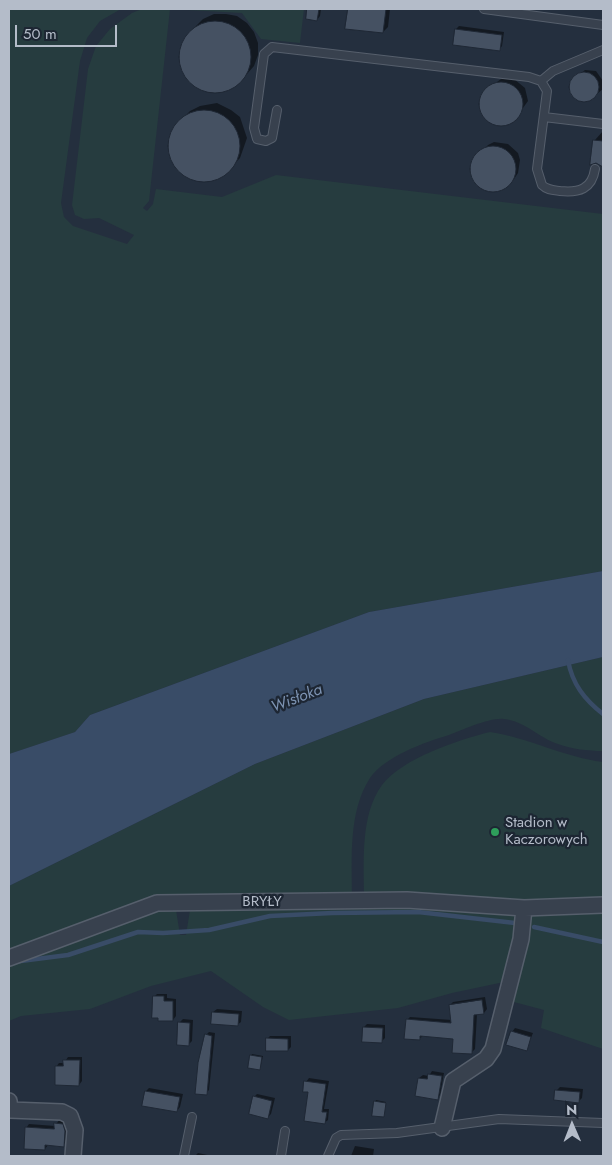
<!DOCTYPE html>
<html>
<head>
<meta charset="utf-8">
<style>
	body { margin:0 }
	#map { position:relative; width:612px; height:1165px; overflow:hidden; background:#242f3e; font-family:Jost,sans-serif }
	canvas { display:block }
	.frame { position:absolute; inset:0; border:10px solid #b4bcc9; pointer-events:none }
	.north { position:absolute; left:547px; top:1100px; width:50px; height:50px; -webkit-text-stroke:4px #1d2633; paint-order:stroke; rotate:359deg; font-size:14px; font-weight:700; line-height:20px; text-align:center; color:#b4bcc9 }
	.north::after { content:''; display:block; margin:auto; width:18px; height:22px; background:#b4bcc9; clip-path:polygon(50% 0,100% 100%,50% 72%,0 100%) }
	.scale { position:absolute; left:15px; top:25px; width:102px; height:22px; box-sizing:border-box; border:2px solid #b4bcc9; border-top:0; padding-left:6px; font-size:15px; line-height:18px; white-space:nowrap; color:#b4bcc9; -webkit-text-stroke:4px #1d2633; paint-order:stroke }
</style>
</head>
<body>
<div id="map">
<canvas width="612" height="1165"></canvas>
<div class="frame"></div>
<div class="north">N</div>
<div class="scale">50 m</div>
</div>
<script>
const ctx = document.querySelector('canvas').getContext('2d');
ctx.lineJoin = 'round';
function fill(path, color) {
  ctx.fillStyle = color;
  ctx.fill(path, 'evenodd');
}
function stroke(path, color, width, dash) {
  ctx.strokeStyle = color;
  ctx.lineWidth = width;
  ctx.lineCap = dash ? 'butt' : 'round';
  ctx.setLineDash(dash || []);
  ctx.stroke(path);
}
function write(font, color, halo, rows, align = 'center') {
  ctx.font = font + ' Jost,sans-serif';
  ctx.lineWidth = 4.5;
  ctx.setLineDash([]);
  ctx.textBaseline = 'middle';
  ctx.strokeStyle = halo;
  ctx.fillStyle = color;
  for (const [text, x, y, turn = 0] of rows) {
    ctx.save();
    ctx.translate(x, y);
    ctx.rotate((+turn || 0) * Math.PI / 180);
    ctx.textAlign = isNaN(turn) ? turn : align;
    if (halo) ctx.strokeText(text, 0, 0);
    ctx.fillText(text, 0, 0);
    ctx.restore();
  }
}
fill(new Path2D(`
	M9 9H121L100 21 87 38 80 61 61 203 64 217 73 226 127 244 134 235 99 218 84 219 75 215 72 205 88 69 96 46 110 29 132 13 142 9H304L300 43 261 39 242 13 170 9 149 201 143 208 147 211 153 204 156 189 222 197 276 175 603 214V571L369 612 90 715 75 732 9 754Z
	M603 657V751C588 751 572 749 558 744 539 738 525 721 504 719 491 717 462 730 449 735 425 742 384 757 370 778 348 812 352 859 352 897L166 895 9 954V886L255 764 424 699Z
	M490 732C529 738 564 757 603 762V902L553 904 364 897C364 861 360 815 382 785 403 758 458 740 490 732Z
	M417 904 514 913 517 915 514 945 504 982 452 993 398 1008 289 1020 263 1007 211 971 151 986 90 1009 21 1016 9 1021V963L164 906 176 910 180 935H186L190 910Z
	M603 909V1049L541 1028 544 1010 510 1001 530 914Z`), '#263c3f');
fill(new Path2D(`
	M603 571V657L424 699 255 764 9 886V754L75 732 90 715 369 612Z`), '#394c67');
fill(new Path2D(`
	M308 9H321L320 16 317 20 307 18Z
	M349 9H390L388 27 383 32 347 28Z
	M214 14H226L237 16 247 23 254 32 258 43V55L254 66 239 83 229 89 211 93 196 86 187 78 181 68 180 57 181 45 187 35 203 19Z
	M459 26 504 32 502 46 499 50 456 29Z
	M585 70 596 71 603 81V89L588 101 578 100 571 91 572 80Z
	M501 79H514L525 88 528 101 515 119 509 123 497 124 484 115 481 105 482 99 489 88Z
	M217 103 231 110 240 117 247 138 240 158 225 174 205 181 195 180 177 168 169 148 170 137 175 127 190 111 200 106Z
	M603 131V164L596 162 595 140Z
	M494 142 508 144 518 153 520 160 518 173 514 179 496 190 482 187 473 176V162L488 145Z
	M157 994H167V998L176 999V1016L173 1020 154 997Z
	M485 997 487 1009 484 1013 477 1014 475 1049 472 1052 454 1037 423 1036 419 1039 407 1020 410 1017 452 1020 450 1005 453 1002Z
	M217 1009 242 1011 241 1022 237 1025 213 1012Z
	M183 1019 193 1020 192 1041 189 1044 179 1023Z
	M367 1024 385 1025V1038L381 1042 364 1027Z
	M515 1028 533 1033 526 1050 512 1032Z
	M209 1032 215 1033 209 1090 206 1093V1035Z
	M270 1036H291V1047L288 1050 267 1039Z
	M252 1054 263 1056 260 1069 251 1056Z
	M68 1057H82V1081L79 1085 56 1067 59 1063H64Z
	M432 1071 444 1073 440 1095 437 1098 419 1078 423 1075 429 1076Z
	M309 1078 329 1081 324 1109H329L328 1120 324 1123 306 1082Z
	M560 1087 583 1089 582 1098 579 1101 557 1090Z
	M149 1088 183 1094 180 1107 177 1111 146 1091Z
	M257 1094 275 1098 271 1114 268 1117 254 1097Z
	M376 1100 386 1102 383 1116 375 1102Z
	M59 1120 66 1121 68 1127 66 1142 63 1145H48L45 1149 26 1128 29 1124 55 1126Z
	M355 1146 374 1149 373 1156H351Z
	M198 1153 212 1156H195Z`), '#0007');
stroke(new Path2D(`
	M568 660C572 684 585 700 603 714
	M534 927 603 942
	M13 962 68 955 138 932 163 933 209 930 270 916 332 913 418 912 515 923`), '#394c67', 4.5);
const building = new Path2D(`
	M307 9H319L317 21 306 19Z
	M348 9H386L383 33 345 29Z
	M179 57a36 36 0 1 1 72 0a36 36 0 1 1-72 0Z
	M455 29 502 35 500 51 453 45Z
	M569 87a15 15 0 1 1 30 0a15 15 0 1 1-30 0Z
	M479 104a22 22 0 1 1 44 0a22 22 0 1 1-44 0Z
	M168 146a36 36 0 1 1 72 0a36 36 0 1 1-72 0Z
	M593 140 603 141V167L596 163 590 165Z
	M470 169a23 23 0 1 1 46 0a23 23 0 1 1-46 0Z
	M153 996H164V1001H173V1021H158V1018H152Z
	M482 1000 484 1014 474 1015 472 1054 452 1053 453 1039 420 1036V1040L404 1039 406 1019 451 1023 449 1005Z
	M212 1012 239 1014 238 1026 211 1024Z
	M178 1022 190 1023 189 1046 177 1045Z
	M363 1027 383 1028 382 1043 362 1042Z
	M511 1031 531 1037 527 1051 506 1045Z
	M205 1034 212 1036 207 1095 195 1094 198 1063Z
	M266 1038 288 1039V1051H266Z
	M250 1055 262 1057 260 1070 248 1068Z
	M63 1060H80L79 1086 55 1085V1066H63Z
	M428 1074 442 1076 438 1100 415 1096 418 1078 427 1079Z
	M304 1081 326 1084 322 1112H327L325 1124 304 1121 308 1092H303Z
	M555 1090 580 1092 579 1103 554 1100Z
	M145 1091 180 1097 177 1112 142 1106Z
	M253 1096 272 1101 268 1119 249 1114Z
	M374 1101 386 1103 384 1117 372 1116Z
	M54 1123 63 1124 65 1131 64 1147 45 1145V1150L24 1149 25 1127 54 1129Z`);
fill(building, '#455162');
stroke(building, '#1f2835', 1);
const lane = new Path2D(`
	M484 9 603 25
	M541 81 553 71 603 50
	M277 110 272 138 266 141 257 139 254 128 264 54 272 47 529 77 541 81 547 91 537 169 542 185C547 190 553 190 560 191 579 193 592 189 595 169
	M544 117 603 124
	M184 1156 192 1117
	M281 1156 285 1131
	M328 1156 336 1138 341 1135 397 1133 499 1119 603 1123`);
const street = new Path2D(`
	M9 958 157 903 407 900 524 908 603 905
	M9 1101 10 1110 62 1112 70 1116 75 1130 73 1156
	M442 1128 453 1081 486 1059 493 1049 521 939 524 908`);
stroke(lane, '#565f6c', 10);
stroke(street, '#565f6c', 18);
stroke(lane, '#38414e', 8);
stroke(street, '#38414e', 15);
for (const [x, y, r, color] of [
	[495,832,5,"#2e9e5b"]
]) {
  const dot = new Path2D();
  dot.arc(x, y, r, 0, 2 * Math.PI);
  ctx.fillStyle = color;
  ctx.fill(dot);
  stroke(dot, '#1d2633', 2);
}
write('15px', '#b4bcc9', '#1d2633', [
	["Stadion w",505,823],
	["Kaczorowych",505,840]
], 'left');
write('15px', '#b4bcc9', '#1d2633', [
	["BRYŁY",262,902]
]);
write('italic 16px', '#7c92b1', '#1d2633', [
	["Wisłoka",297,699,-21]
]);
</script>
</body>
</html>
